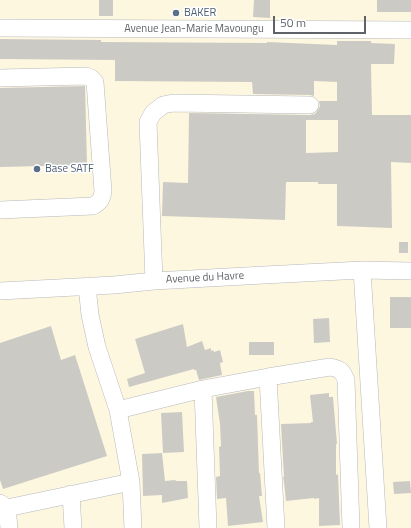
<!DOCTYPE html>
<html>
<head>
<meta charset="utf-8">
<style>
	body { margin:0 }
	#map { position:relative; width:411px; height:528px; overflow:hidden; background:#f1efe8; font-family:"Titillium Web",sans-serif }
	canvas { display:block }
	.scale { position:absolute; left:273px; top:16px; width:93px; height:18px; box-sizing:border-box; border:2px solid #5f6368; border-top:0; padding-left:5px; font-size:12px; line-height:14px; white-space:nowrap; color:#5f6368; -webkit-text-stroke:3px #fff; paint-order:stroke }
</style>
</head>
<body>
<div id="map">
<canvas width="411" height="528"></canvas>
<div class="scale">50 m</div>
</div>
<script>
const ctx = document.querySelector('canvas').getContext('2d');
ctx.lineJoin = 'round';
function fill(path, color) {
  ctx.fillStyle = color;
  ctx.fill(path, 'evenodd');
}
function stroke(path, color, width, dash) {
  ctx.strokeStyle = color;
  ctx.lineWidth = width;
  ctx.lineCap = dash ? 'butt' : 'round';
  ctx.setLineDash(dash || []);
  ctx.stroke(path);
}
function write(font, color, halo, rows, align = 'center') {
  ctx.font = font + ' "Titillium Web",sans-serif';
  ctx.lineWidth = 3;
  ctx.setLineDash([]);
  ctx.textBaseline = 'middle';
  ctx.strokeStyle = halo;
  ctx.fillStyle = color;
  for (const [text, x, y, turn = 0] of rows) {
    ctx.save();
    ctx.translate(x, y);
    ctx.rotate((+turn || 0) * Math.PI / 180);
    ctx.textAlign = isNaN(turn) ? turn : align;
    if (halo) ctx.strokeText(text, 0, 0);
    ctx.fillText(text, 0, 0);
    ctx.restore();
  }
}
fill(new Path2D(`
	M0 0H411V528H0Z`), '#fef7e0');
fill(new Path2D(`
	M99 0H113V16H99Z
	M254 0H270V18L253 17Z
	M377 0H411V12H377Z
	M0 39 101 40V42L267 43V42L337 45V41H371V43L395 44 394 64H371L372 115H411V163L391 162 392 228 337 226V184H318V182H286L285 220 162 216 163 182 188 183 189 113 310 115 315 114 318 110 320 106 319 101H337V82L314 81V96L310 95 253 94 252 82 115 81V60L0 59ZM306 120H338V152L306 153Z
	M85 86 87 165 0 167V88Z
	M399 242H408V253H399Z
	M390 297H411V328H390Z
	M329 318 330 342 314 343 313 319Z
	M183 324 187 347 202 341 205 350 211 348V351L213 350 214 352 220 350 223 362 220 363 222 375 199 380 196 370H194V369L129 387 127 379 145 373 135 339Z
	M51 326 61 360 75 355 107 456 3 489 0 480V343Z
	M249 342H274V355H249Z
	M248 391H254L255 415H257L259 473H260L262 496H259L263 522 228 526 226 498 217 499 216 477 220 476 219 447 221 446 220 424 216 397Z
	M329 393V397H333L337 444H336V475L338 474 340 525 319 526V498L314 499V498L286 501 284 482 283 477H284L281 424 311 423V422H313L310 395Z
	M182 412 184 452 163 453 161 413Z
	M162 453 165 481 175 480 176 481H187L188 498 162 503V495L143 496 142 454Z
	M410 481 411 493 394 494 393 482Z`), '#cccac5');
const minor = new Path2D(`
	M0 28 411 30
	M0 78 86 76 91 78 95 82 103 191C102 199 100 202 93 206L0 210
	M362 270 378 528
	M154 281 148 122 153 113 163 105 173 103 310 105
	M87 286 90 315 97 347 118 410 131 482 133 528
	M0 291 114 285 154 281 264 275 362 270 411 271
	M268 377 276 528
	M203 389 208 528
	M118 410 203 389 268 377 330 367C340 369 342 370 346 380L351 528
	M71 494 73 528
	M0 503 7 508 131 482
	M7 508 9 528`);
stroke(minor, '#b5b8bc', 18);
stroke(minor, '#fff', 17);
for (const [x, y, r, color] of [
	[176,13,4,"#5c6f8a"],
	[37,169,4,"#5c6f8a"]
]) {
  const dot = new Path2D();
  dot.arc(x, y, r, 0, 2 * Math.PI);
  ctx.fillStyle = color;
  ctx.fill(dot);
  stroke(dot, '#fff', 1.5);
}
write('11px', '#4e5e75', '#fff', [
	["BAKER",184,13],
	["Base SATF",45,169]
], 'left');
write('11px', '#5f6368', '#fff', [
	["Avenue Jean-Marie Mavoungu",194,29],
	["Avenue du Havre",205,278,-3]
]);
</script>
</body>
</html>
